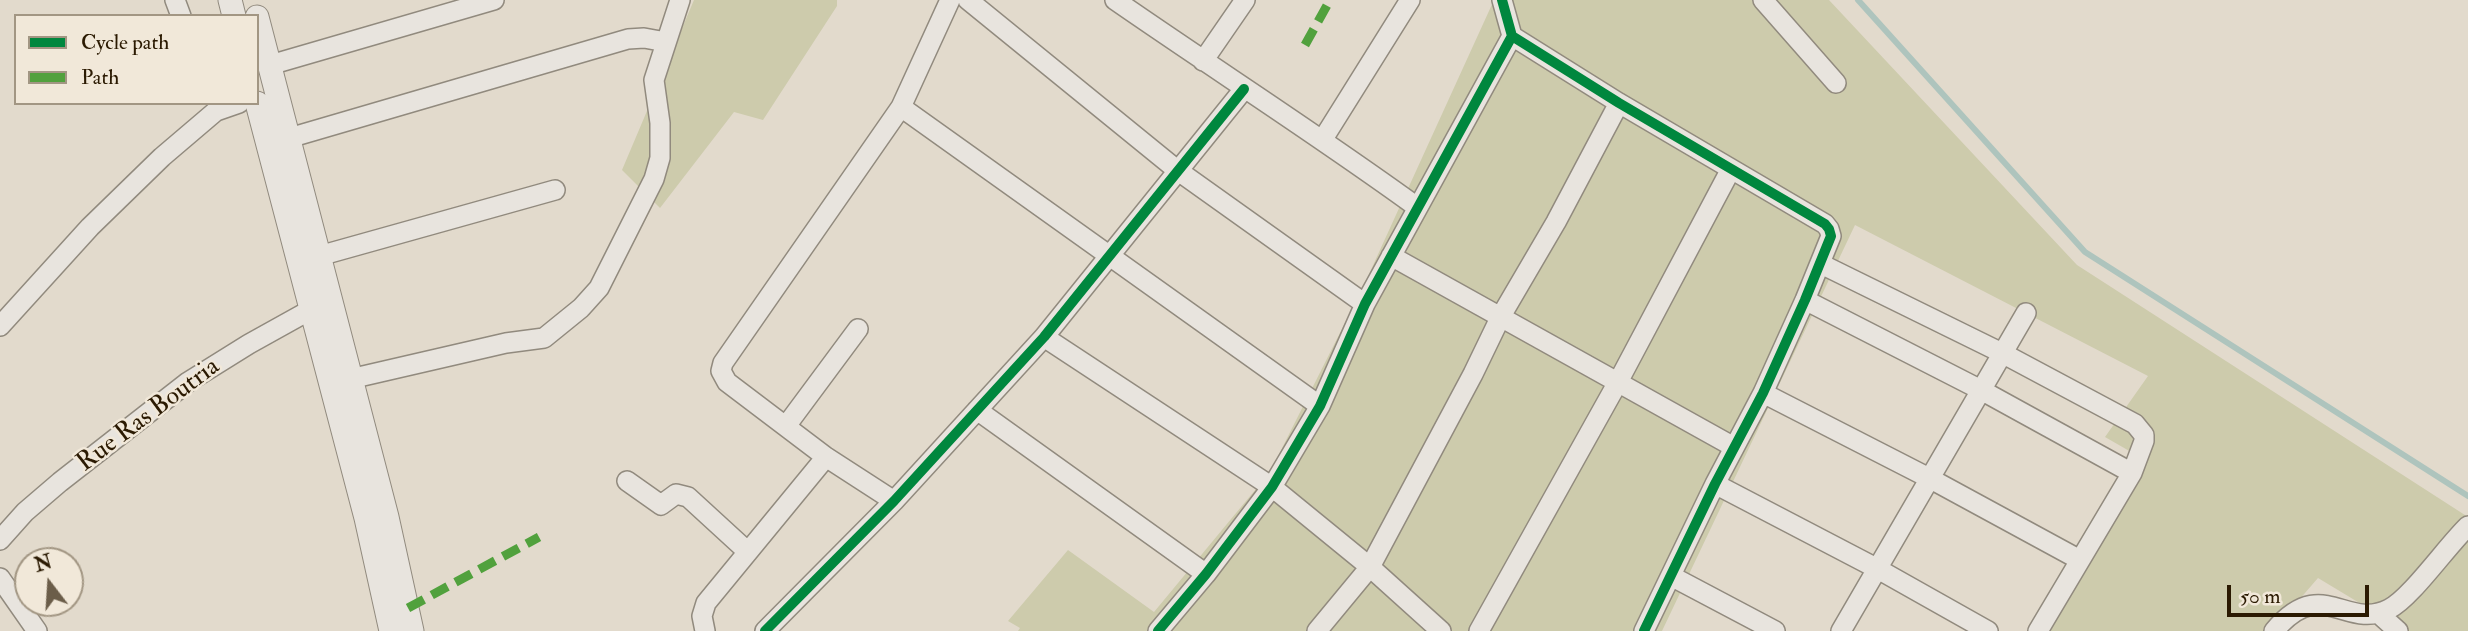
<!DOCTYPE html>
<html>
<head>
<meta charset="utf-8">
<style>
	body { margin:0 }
	#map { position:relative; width:2468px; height:631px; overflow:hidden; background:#e2dacc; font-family:"IM FELL Double Pica",serif }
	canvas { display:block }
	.legend { position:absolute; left:14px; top:14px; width:245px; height:91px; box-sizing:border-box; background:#f1e8d9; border:2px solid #a29683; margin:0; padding:9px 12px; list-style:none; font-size:21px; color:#2b1a02 }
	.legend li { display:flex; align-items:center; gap:14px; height:35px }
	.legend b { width:35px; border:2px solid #a29683 }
	.north { position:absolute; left:14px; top:547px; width:70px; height:70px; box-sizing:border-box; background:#f1e8d9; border:2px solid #a29683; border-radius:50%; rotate:343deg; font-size:19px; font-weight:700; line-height:28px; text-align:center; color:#2b1a02 }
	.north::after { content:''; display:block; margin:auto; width:24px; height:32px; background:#6b5d49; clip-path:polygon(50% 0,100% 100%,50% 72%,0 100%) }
	.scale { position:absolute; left:2227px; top:585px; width:142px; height:32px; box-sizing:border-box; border:4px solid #2b1a02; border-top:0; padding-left:9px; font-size:21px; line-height:24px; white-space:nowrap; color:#2b1a02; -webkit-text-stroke:5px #f1e8d9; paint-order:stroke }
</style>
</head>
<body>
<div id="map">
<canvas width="2468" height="631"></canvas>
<ul class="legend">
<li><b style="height:9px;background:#00873e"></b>Cycle path</li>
<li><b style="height:9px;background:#51a13d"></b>Path</li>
</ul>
<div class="north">N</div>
<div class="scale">50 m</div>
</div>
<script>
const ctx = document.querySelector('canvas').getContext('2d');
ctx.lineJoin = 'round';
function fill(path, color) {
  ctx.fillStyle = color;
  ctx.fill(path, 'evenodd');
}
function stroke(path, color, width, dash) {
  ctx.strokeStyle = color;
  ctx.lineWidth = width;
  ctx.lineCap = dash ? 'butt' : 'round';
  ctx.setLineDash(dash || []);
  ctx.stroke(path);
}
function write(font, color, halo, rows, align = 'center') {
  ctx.font = font + ' "IM FELL Double Pica",serif';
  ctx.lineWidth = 5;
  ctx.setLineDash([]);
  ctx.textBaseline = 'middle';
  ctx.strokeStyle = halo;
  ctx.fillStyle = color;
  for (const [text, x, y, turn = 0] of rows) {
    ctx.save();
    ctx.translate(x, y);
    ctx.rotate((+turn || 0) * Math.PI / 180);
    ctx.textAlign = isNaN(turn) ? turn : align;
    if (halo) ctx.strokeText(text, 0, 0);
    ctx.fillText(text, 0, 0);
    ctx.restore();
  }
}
fill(new Path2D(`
	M694 0H837V6L763 120 734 112 660 208 622 170Z
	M1494 0H1829L2077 265 2468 517V631H2406L2318 578 2272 631H2043L2145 460 2105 437 2148 376 1855 225 1662 631H1018L1020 628 1008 621 1068 550 1154 612 1270 472 1364 285Z`), '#cdcbac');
stroke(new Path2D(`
	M1858 0 2085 252 2468 496`), '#aec4bd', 6);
const minor = new Path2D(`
	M175 0 181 16
	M968 0 1177 170 1365 304
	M1115 0C1216 70 1318 135 1417 207
	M1502 0 1512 36 1619 103 1825 224 1829 229 1831 236 1805 300 1763 393 1715 484 1644 631
	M1763 0 1836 83
	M1203 61 1245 0
	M270 65 494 0
	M901 107 1320 406
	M289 138 628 39 644 38 666 42
	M1323 139 1410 0
	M319 256 555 190
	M1391 256 1734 447
	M1821 264 2002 353 2135 424 2144 435V441L2132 473 2038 631
	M1805 300 1981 390 2132 473
	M0 326 90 227 162 157 216 111 239 103
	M1044 337 1272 487 1370 567 1441 631
	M350 379 506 343 544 338 581 308 599 288 654 179 660 158V123L654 80 680 0
	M1763 393 1929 478 2080 560
	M977 410 1206 574
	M786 426 858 329
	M627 481 661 505 676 494 688 497 748 552
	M1715 484 1876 568 1988 631
	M894 501 826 457 727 382 721 371 723 363 901 107 950 0
	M0 540 25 512 60 482 188 382 249 344 312 309
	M1671 576 1775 631
	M0 578 37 631
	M2378 613 2398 631
	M705 631 702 616 706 603 826 457
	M765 631 894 501 1044 337 1244 89
	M1158 631 1206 574 1272 487 1320 406 1365 304 1512 36
	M1317 631 1370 567 1473 374 1501 316 1556 222 1619 103
	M1479 631 1618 382 1731 169
	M1841 631 2026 313
	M2274 631C2322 574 2345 631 2389 609 2411 598 2447 546 2468 526`);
const tertiary = new Path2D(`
	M230 0 234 16
	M257 17 387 517 412 631
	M257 103 366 518 391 631`);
stroke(minor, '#918a7e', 22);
stroke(tertiary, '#918a7e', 25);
stroke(minor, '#e8e4de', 19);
stroke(tertiary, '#e8e4de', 23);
stroke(new Path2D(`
	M1305 45 1330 0
	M408 608 539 537`), '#51a13d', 9, [18, 9]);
stroke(new Path2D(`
	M1502 0 1512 36 1619 103 1825 224 1829 229 1831 236 1805 300 1763 393 1715 484 1644 631
	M765 631 894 501 1044 337 1244 89
	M1158 631 1206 574 1272 487 1320 406 1365 304 1512 36`), '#00873e', 10);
write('26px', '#2b1a02', '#f1e8d9', [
	["Rue Ras Boutria",149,416,-37]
]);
</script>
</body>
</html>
